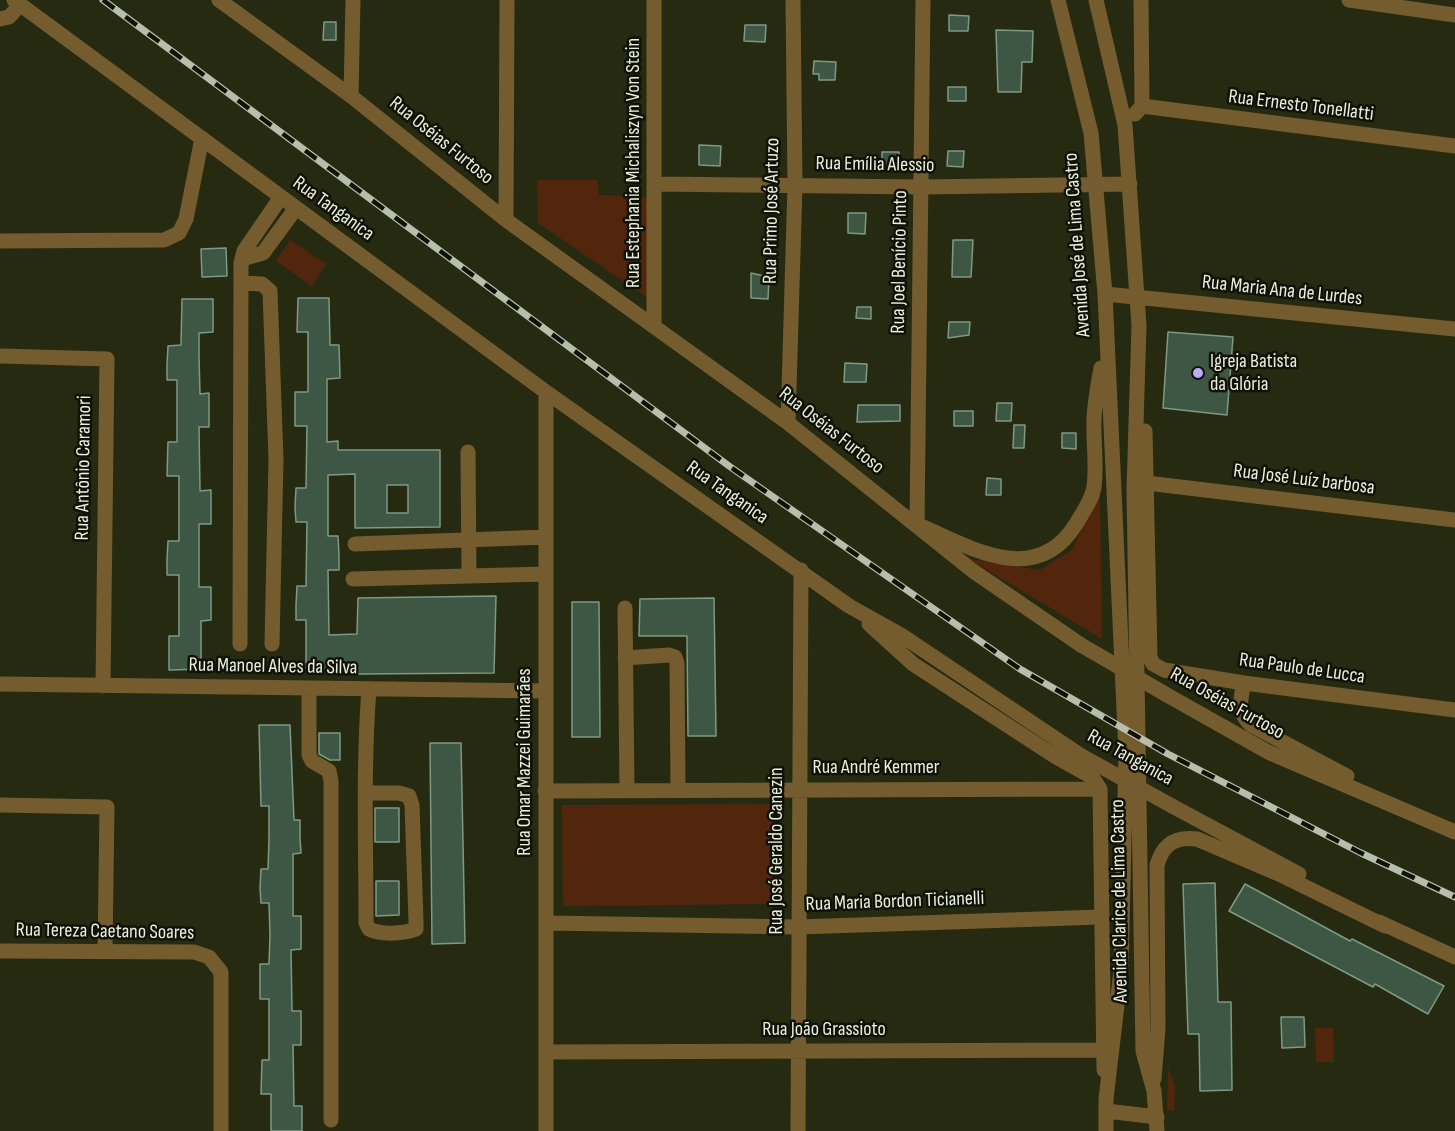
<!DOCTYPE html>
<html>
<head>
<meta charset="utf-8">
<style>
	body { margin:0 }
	canvas { display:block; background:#262a11 }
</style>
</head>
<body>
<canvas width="1455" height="1131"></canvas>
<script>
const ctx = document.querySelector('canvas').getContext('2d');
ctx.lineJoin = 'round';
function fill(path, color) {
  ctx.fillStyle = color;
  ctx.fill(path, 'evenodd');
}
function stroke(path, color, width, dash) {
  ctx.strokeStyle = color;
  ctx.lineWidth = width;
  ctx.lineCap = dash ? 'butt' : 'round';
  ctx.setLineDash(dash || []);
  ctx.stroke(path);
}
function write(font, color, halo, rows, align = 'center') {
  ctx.font = font + ' "Sofia Sans Condensed",sans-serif';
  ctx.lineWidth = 5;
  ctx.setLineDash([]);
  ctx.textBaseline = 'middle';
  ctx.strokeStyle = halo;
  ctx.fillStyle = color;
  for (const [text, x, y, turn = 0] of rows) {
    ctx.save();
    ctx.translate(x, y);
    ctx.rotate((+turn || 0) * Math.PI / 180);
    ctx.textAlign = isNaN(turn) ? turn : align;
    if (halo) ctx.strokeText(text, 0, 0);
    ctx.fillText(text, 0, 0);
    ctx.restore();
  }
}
fill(new Path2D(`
	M537 180H597L599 195 648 197V298L538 223Z
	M290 240 326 264 312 286 276 261Z
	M1100 490 1102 639 969 559 1040 570 1072 550Z
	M773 804 774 904 563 906 562 805Z
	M1315 1028H1333L1334 1062H1316Z
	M1168 1068 1175 1087 1174 1111 1167 1110Z`), '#52260c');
const building = new Path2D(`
	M949 15 969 16 968 31H949Z
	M324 22H336V40H323Z
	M745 25H766L765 42 744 41Z
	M996 30 1033 31 1032 62H1022L1021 92H998Z
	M814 61 836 62 835 80H819V74H813Z
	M948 87H966V101H948Z
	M699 145 721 146 720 166 699 165Z
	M948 151H964L963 167 947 166Z
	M882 152H899L898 167H882Z
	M848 213H866L865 234 848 233Z
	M953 240H973L971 277H952Z
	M226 248 227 276 202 277 201 249Z
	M751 273 769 277 768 299 751 298Z
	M298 298H329L330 345H339L340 378 327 379V442L338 441V450H440V527L355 528V474L328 475V536H338L339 555V570H328L329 635 357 634 358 598 496 596 494 673 358 674V667L306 669V620H296V605L297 586H306L307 522H296L295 507 296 488H306L307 426H295V392H308V332H297ZM387 485H408V513H387Z
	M182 299H213V332L199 333V357L200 394 209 393V427H199L200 491 211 490V524H199V587H211V620L201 621V669L169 670V636H179V575H167V560L168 541H179V476H167L168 442H177V380H167V365L168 346 181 345Z
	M857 307H871V319L856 318Z
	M949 322H970L969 335 948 338Z
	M1168 332 1233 337 1227 415 1163 408Z
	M845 363 867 364 866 382H844Z
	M997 403H1012L1011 421H996Z
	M858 405H900V421L857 422Z
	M954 411H973V426H954Z
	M1014 425H1025L1024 448H1013Z
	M1062 433H1076V449L1062 448Z
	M987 478 1001 479V495H986Z
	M714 598 716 736H688L687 636H639L640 599Z
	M572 602H599L600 737H572Z
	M259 725H290L294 820H300V838L301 853 293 854V916H301V949L291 950 292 1011H301V1045H293L294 1106H302V1131H271V1094H261L262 1060H269V999H260V964H269L270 935 269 903H261L260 888 261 869H268L269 839V806H261Z
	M319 733H340V760H330L319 754Z
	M430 743H461L465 943 432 944Z
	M375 808H399V842H375Z
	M376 881H399V915L376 916Z
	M1215 883 1218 1002H1231L1232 1090 1200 1091 1199 1034H1188L1183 884Z
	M1245 884 1350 941 1352 939 1444 986 1428 1014 1375 984 1373 987 1229 911Z
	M1281 1017H1304L1305 1047 1282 1048Z`);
fill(building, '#3e5644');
stroke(building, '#7e9984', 1.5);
stroke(new Path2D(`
	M14 0 546 392 849 606 901 635 1080 755
	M219 0 351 96 506 220 788 423 973 571 1081 645
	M654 0V326
	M923 0 917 524C969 547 1036 589 1076 524 1083 512 1092 500 1094 487 1097 464 1093 440 1094 418 1095 401 1098 384 1101 368
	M1058 0 1091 133 1105 294 1126 753 1121 971 1106 1099V1131
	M1096 0 1125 125 1139 326 1134 489 1143 1051 1154 1091 1157 1131
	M1349 0 1455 15
	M0 19 9 17 20 5
	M351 96 353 0
	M1142 106 1455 146
	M1135 114 1142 106 1141 0
	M655 184 922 187 1130 184
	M506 220 507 0
	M0 241 164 240 179 233 186 219 202 138
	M242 259 263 253 296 208
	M241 283 262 284 270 291 276 459 272 644
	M1105 294 1455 329
	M0 356 107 359 103 686
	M788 423 795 185 793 0
	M1145 431 1150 657 1153 664 1164 670 1244 683 1455 710
	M468 452 469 576
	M1147 483 1455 520
	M355 544 546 537
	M353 579 546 574
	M625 608 627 790
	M869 624 913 664 1056 757 1092 777 1100 789 1104 1070
	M240 644 241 263 244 251 281 197
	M625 658 669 655 675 657 677 663 678 790
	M1244 683C1240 700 1237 712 1251 725L1347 776
	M0 684 545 691
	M309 688V755L312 761 329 771 331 781V1120
	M1167 695 1268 752 1455 832
	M545 791 1100 789
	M367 793H399L409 796 412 805 416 920V929C403 934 381 935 369 929L366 923C366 845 363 766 369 689
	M0 805 107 807 105 951
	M1172 806 1299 874
	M1379 922 1455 957
	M547 923 798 927 1101 917
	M0 951 194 952 209 957 221 972V1131
	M546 1052 1102 1050
	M1154 1079 1158 1029 1157 865C1163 844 1175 836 1197 839L1279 874 1385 926
	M1106 1111 1157 1117
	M546 1131V392
	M798 1131 801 570`), '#745c2f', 15);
const rail = new Path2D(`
	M103 0 729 466 1020 669 1168 754 1361 853 1455 897`);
stroke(rail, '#b9bdab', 7);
stroke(rail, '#101207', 4.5, [14]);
stroke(new Path2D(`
	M1081 645 1167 695
	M1080 755 1172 806`), '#745c2f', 15);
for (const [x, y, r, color] of [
	[1198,373,6,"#b9abf7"]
]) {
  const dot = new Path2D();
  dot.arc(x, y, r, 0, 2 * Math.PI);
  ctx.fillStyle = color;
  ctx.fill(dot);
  stroke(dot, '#101207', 2);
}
write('20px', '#eaeede', '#101207', [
	["Rua Ernesto Tonellatti",1301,106,7],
	["Rua Oséias Furtoso",441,141,39],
	["Rua Estephania Michaliszyn Von Stein",634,163,-90],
	["Rua Emília Alessio",875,165,1],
	["Rua Tanganica",333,209,36],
	["Rua Primo José Artuzo",772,211,-89],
	["Avenida José de Lima Castro",1078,245,-94],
	["Rua Joel Benício Pinto",900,262,-89],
	["Rua Maria Ana de Lurdes",1282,291,6],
	["Rua Oséias Furtoso",831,431,38],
	["Rua Antônio Caramori",84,468,-89],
	["Rua José Luíz barbosa",1304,480,7],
	["Rua Tanganica",727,493,35],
	["Rua Manoel Alves da Silva",273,667,1],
	["Rua Paulo de Lucca",1302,669,8],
	["Rua Oséias Furtoso",1227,704,29],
	["Rua Tanganica",1130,758,29],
	["Rua Omar Mazzei Guimarães",525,762,-90],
	["Rua André Kemmer",876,768],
	["Rua José Geraldo Canezin",777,851,-90],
	["Avenida Clarice de Lima Castro",1120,901,-91],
	["Rua Maria Bordon Ticianelli",895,902,-2],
	["Rua Tereza Caetano Soares",105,932,1],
	["Rua João Grassioto",824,1030]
]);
write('20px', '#eaeede', '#101207', [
	["Igreja Batista",1210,362],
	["da Glória",1210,385]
], 'left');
</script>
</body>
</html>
